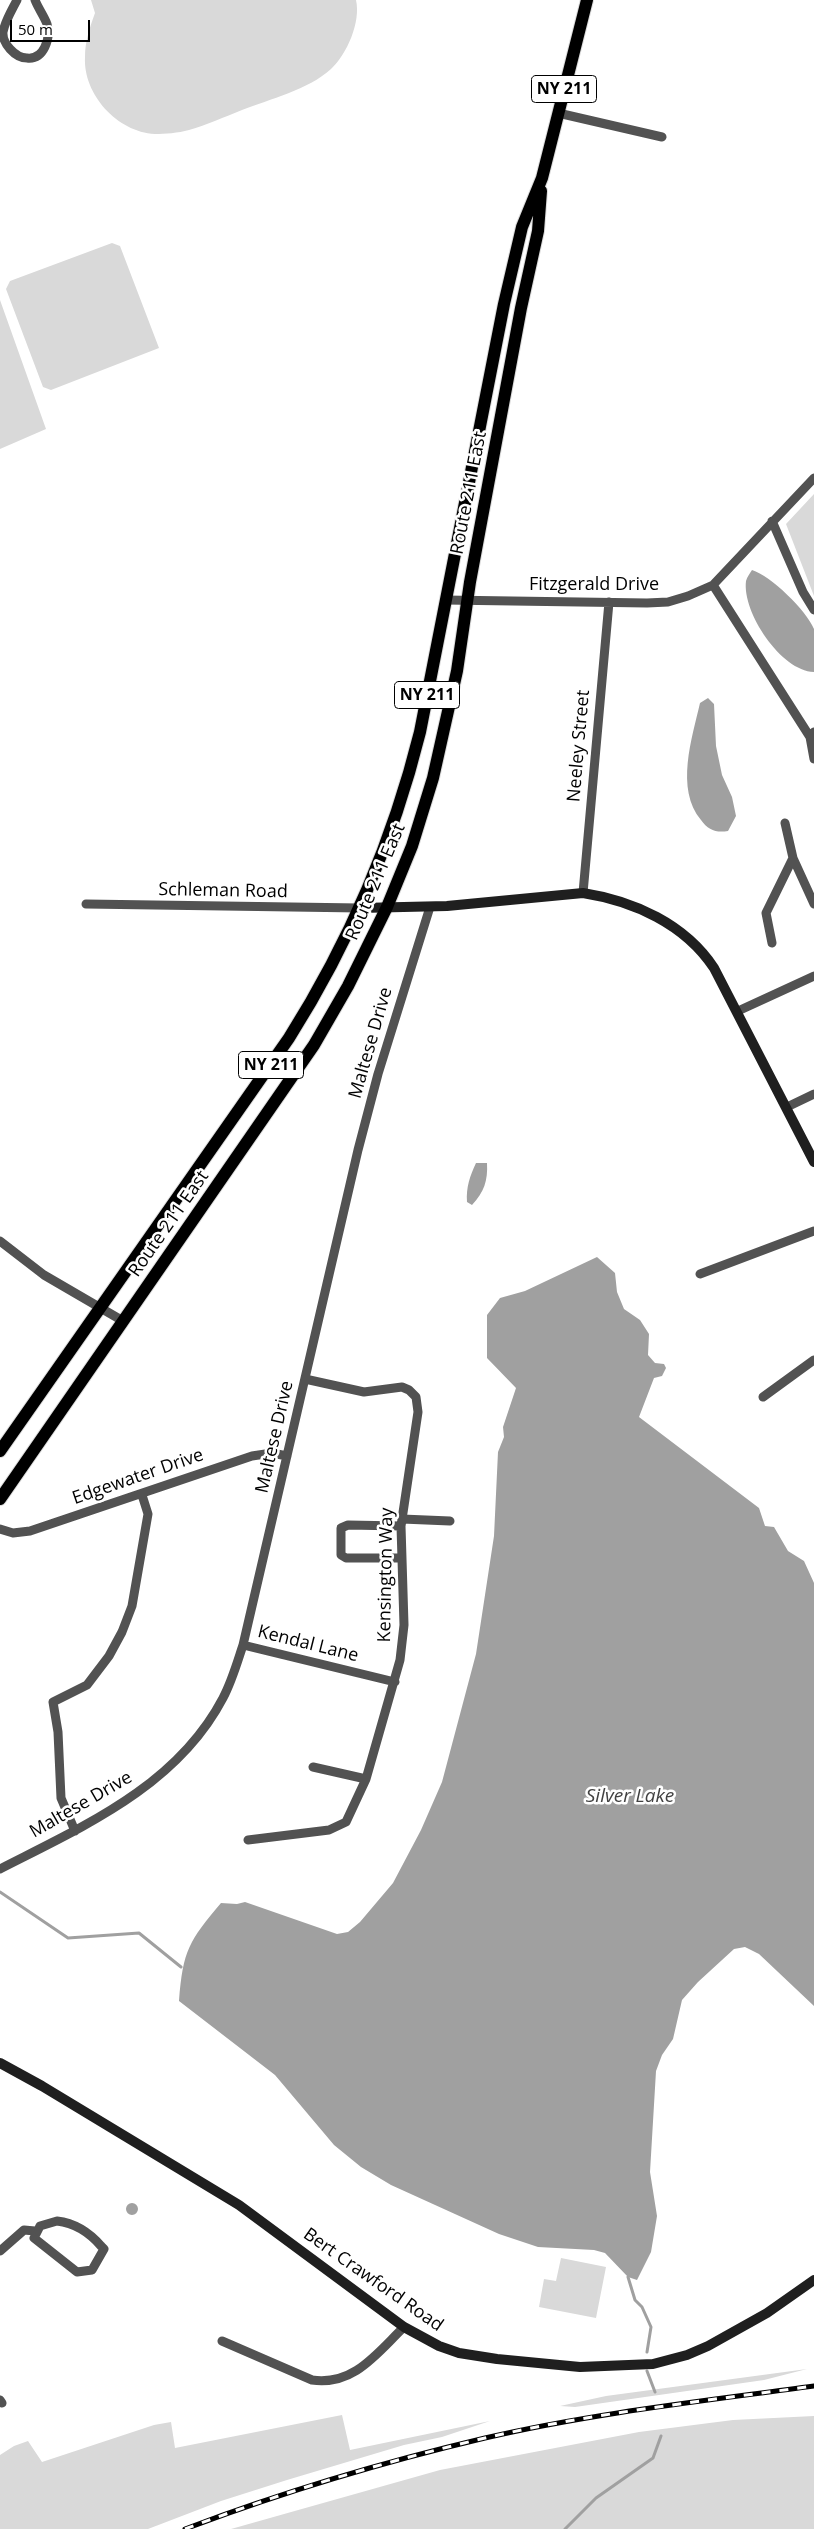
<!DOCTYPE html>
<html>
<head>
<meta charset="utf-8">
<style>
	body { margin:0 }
	#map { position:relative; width:814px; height:2529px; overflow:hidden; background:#fff; font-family:"Open Sans",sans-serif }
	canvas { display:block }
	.scale { position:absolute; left:10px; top:20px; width:80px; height:22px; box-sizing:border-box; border:2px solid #000; border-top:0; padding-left:6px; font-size:15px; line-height:18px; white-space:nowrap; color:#000; -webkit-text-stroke:4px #fff; paint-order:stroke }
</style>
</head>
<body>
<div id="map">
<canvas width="814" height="2529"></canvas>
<div class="scale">50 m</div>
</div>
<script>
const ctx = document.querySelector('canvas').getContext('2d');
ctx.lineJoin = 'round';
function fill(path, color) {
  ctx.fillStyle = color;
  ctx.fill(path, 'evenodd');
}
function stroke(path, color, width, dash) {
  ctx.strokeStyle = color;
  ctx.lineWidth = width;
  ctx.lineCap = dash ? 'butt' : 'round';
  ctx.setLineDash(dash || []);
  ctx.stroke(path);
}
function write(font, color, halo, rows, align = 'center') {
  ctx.font = font + ' "Open Sans",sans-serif';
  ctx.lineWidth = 5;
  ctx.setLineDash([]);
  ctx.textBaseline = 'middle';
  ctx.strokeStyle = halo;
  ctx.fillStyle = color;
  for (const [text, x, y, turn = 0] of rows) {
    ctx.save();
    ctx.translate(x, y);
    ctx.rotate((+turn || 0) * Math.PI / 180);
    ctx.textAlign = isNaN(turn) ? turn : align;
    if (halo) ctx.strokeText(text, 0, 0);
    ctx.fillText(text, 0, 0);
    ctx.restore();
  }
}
fill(new Path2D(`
	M91 0H356C361 22 347 54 331 69 308 90 270 99 242 110 224 117 207 125 189 130 178 133 165 134 155 134 117 132 83 94 85 57 85 41 90 27 95 13Z
	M112 243 120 246 159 348 51 390 43 387 6 289 10 281Z
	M0 300 46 429 0 449Z
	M814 494V596L786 524Z
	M561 2258 606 2267 596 2318 539 2307 544 2279 556 2281Z
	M807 2369 764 2380 575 2407 560 2406 606 2396Z
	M342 2415 350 2450 490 2421 442 2437 404 2445 287 2480 221 2501 148 2529H0V2455L14 2446 28 2441 42 2462 154 2425 171 2422 175 2448Z
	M814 2416V2529H231L440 2470 639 2432 733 2420Z`), '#d9d9d9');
fill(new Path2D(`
	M752 570C771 576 806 610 814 629 814 637 814 661 814 672 781 671 742 612 746 581 747 577 750 573 752 570Z
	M708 698 714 704 716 746 722 775 732 797 736 816 728 831C716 833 708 830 701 820 675 789 692 738 700 703Z
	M476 1163H487C488 1181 484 1192 472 1205L467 1202C466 1187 470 1176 476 1163Z
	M597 1257 615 1273 617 1292 624 1309 640 1320 649 1334 648 1355 655 1363 664 1364 666 1368 662 1376 654 1378 639 1417 759 1508 765 1526 774 1527 788 1551 804 1561 814 1583V2006L759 1954 745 1947 734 1949 698 1982 682 2000 673 2039 662 2055 656 2071 650 2172 657 2216 651 2252 637 2280 628 2277 605 2253 594 2250 538 2247 499 2234 391 2185 361 2167 334 2145 275 2075 179 2001C183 1950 189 1941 221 1903L237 1904 245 1902 337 1934 348 1932 360 1922 393 1883 421 1830 442 1782 476 1654 494 1536 498 1452 504 1437 503 1427 516 1388 487 1358V1315L500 1298 525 1291Z
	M126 2209a6 6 0 1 1 12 0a6 6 0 1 1-12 0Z`), '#a0a0a0');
stroke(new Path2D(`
	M0 1892 68 1938 139 1933 181 1967
	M628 2277 635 2300 642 2307 651 2327 647 2352
	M647 2371 655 2392
	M565 2529 596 2498 653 2458 661 2436`), '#a0a0a0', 3);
const primary = new Path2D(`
	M0 1451 289 1038C349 943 393 841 420 732L504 304 522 227 542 178 587 0
	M0 1499 314 1045 348 986 387 907 412 846 433 778 457 671 470 582 521 308 538 231 541 191`);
stroke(primary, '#dbdbdb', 14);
stroke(new Path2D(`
	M17 0C12 10 5 21 3 32 2 43 15 58 27 58 44 60 51 38 47 24 44 16 38 8 35 0
	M558 113 662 137
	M772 521 803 592 814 610
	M713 585 810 737
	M445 600 647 603 668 602 688 596 713 585 814 478
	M814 732 810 737 814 759
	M793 858 814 904
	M583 893 609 602
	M86 904 360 908
	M772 943 766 913 793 858 785 823
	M738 1011 814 976
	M787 1107 814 1094
	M0 1241 44 1275 123 1321
	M700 1274 814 1231
	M763 1397 814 1360
	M402 1519 450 1521
	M401 1526 348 1525 341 1528V1555L346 1558H401
	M0 1529 13 1533 30 1531 252 1456 272 1453 287 1456
	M243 1645 395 1682
	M313 1767 366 1779
	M75 1831 61 1798 58 1732 53 1702 87 1685 109 1656 122 1632 132 1606 148 1514 142 1495
	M248 1840 329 1830 346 1822 366 1779 400 1660 404 1625 401 1526 418 1412 416 1397 409 1390 402 1387 364 1392 305 1379
	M0 1869C84 1826 177 1786 223 1698 232 1681 237 1663 243 1645L358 1150 378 1074 430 907
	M57 2221C74 2223 89 2232 101 2246L104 2249 92 2270 77 2272 34 2238 40 2226Z
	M0 2251 24 2230 35 2231
	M222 2341 312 2380C354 2386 377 2353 404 2327
	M0 2400 2 2403`), '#525252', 9);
stroke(new Path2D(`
	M360 908 447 906 583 893C634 901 685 924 714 968L814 1162
	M0 2063 42 2086 239 2205 404 2327 439 2346 459 2353 497 2359 580 2367 653 2364 687 2355 708 2346 767 2313 814 2280`), '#1f1f1f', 10);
stroke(primary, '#000', 12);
const rail = new Path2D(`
	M185 2529C283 2492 383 2462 485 2438 593 2413 704 2401 814 2386`);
stroke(rail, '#000', 5);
stroke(rail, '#fff', 3, [9]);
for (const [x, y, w] of [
	[564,89,65],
	[427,695,65],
	[271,1065,65]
]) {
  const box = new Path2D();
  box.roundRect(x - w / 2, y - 13.5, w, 27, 4);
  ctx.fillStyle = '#fff';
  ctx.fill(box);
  stroke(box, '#000', 1);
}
write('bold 16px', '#000', null, [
	["NY 211",564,89],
	["NY 211",427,695],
	["NY 211",271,1065]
]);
write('18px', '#000', '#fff', [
	["Route 211 East",469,493,-79],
	["Fitzgerald Drive",594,585],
	["Neeley Street",579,746,-85],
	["Route 211 East",376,882,-67],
	["Schleman Road",223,891,1],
	["Maltese Drive",371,1043,-74],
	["Route 211 East",169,1224,-55],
	["Maltese Drive",275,1437,-77],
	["Edgewater Drive",138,1477,-19],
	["Kensington Way",386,1575,-89],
	["Kendal Lane",308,1644,14],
	["Maltese Drive",81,1805,-30],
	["Bert Crawford Road",373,2280,35]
]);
write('italic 19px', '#414141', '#fff', [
	["Silver Lake",630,1797]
]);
</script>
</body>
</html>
